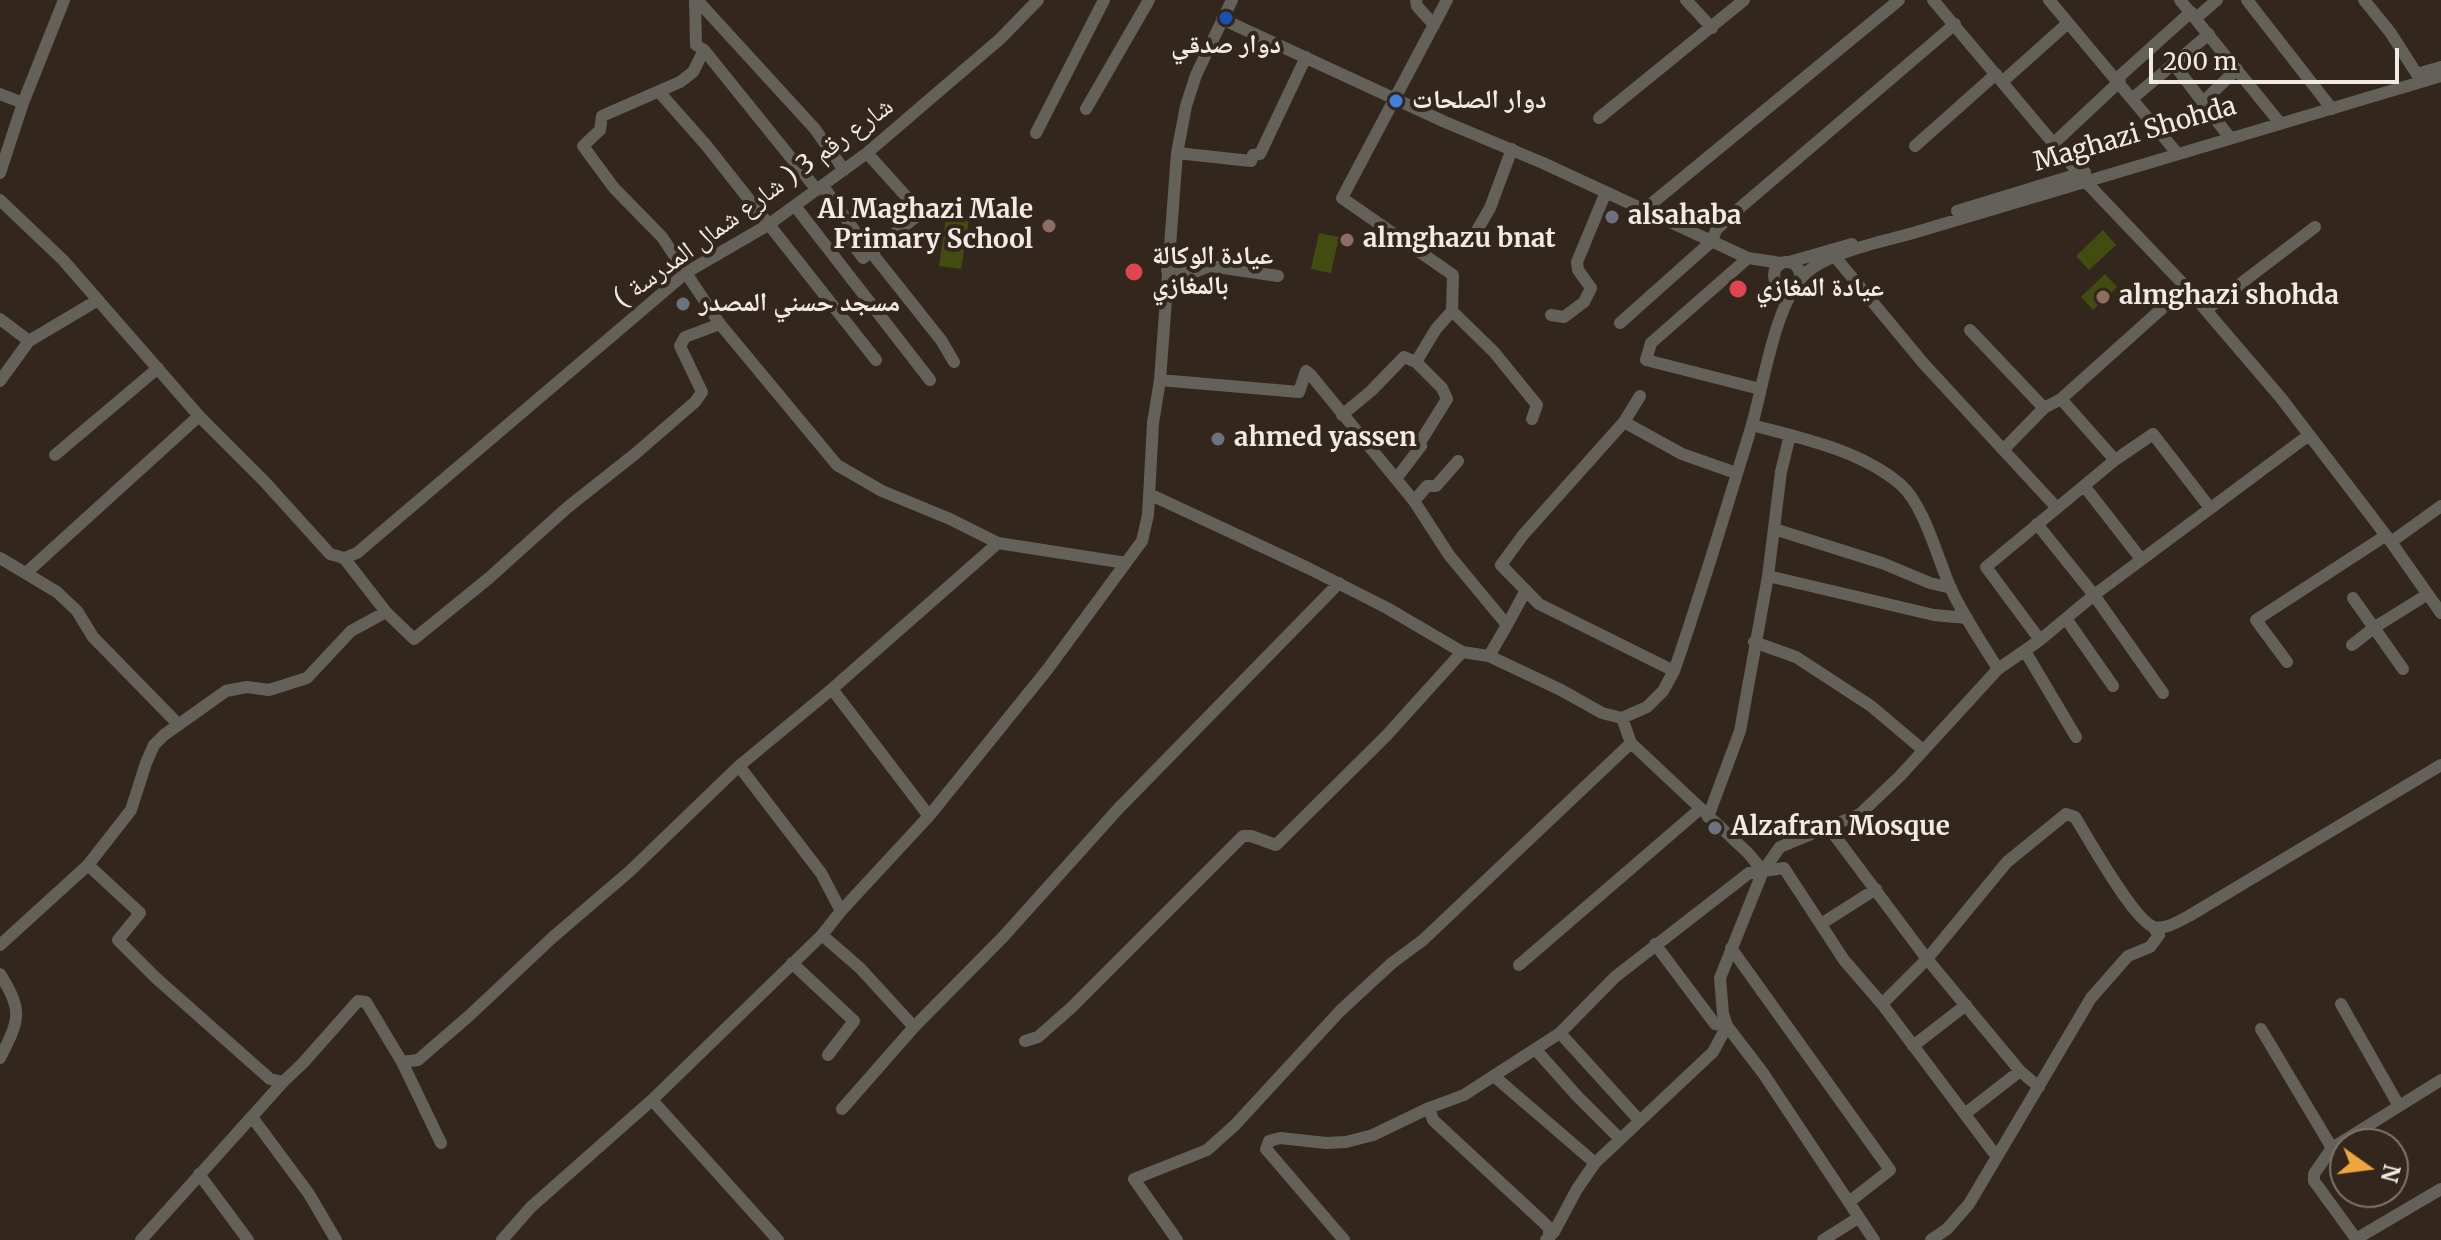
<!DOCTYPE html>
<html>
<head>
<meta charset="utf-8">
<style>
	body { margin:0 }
	#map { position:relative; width:2441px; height:1240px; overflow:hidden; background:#33271d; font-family:Merriweather,serif }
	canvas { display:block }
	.north { position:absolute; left:2329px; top:1128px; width:80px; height:80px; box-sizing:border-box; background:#33271d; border:2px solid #7f756d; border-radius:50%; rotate:104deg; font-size:22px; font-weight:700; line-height:32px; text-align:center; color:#f2eae4 }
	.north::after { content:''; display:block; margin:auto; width:28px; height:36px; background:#eea73d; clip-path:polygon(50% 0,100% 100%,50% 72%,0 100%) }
	.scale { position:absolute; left:2149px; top:48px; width:250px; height:36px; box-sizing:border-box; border:4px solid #f2eae4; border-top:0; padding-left:10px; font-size:24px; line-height:28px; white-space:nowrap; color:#f2eae4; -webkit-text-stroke:6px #33271d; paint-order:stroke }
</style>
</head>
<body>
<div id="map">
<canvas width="2441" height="1240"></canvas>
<div class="north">N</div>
<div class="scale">200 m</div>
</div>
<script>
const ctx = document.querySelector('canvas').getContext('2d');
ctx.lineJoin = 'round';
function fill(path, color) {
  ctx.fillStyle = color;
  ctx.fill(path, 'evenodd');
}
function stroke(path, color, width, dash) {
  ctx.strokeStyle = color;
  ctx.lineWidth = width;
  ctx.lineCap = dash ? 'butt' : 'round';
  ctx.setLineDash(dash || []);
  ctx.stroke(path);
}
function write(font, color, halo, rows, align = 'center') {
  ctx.font = font + ' Merriweather,"Noto Naskh Arabic",serif';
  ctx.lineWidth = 8;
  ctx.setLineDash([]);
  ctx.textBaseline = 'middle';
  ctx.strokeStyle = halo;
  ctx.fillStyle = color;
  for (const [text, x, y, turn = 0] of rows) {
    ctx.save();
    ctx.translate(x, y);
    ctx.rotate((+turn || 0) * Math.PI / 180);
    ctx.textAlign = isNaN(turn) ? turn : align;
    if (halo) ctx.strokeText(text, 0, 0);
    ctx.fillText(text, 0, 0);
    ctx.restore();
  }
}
fill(new Path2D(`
	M946 217 969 220 961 269 939 266Z
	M2103 230 2116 245 2089 270 2076 256Z
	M1319 233 1339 237 1331 273 1311 269Z
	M2105 274 2117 287 2093 310 2081 297Z`), '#424c10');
stroke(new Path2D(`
	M695 0 696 45 704 50 693 72 680 82 602 116 600 130 583 146 614 188 662 237 720 324 837 465 882 491 950 519 998 543 1126 563
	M697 0 815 129 844 170
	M1416 0 1417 6 1434 25
	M1447 0 1342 198 1453 275 1452 311 1494 352 1537 405 1532 419
	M1686 0 1712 28
	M1933 0 2085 181 2186 287 2281 398 2391 542 2441 613
	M2049 0 2177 153
	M2180 0 2280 123
	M2247 0 2332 109
	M2364 0 2390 32 2420 79
	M2196 18 2217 0
	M1222 19 1445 122 1543 163 1748 258 1781 263
	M704 50 817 190
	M2173 63 2230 138
	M2417 74 2441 67
	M2002 82 2068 23
	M660 93 706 145 876 360
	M0 94 23 103
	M2133 98 2209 34
	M2204 101 2237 69
	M1086 109 1149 0
	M1599 118 1744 0
	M1036 133 1104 0
	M2054 143 2119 82 2121 75 2191 12
	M1915 146 1996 74
	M867 153 921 213 871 252
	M1177 153 1251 161 1253 155 1260 154 1306 57
	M0 173 23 103 64 0
	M823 186 854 230 848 238 863 258 871 252 941 340 954 362
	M0 200 63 260 199 416 264 481 330 554 344 558 386 612
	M795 206 930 380
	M1645 209 1899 0
	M1957 211 2085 172
	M1475 234 1490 208 1512 149
	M1748 258 1651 343 1646 360 1760 389
	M1836 258 1924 364 2057 508
	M1774 275a13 13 0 1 1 26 0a13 13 0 1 1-26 0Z
	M1789 262 1852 244
	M1167 270 1195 272 1210 266 1278 276
	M2206 310 2315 227
	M1551 315 1564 317 1584 302 1591 288 1578 270 1577 262 1606 192
	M0 319 29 341
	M1620 323 1712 241 1716 230 1735 212 1955 24
	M1970 330 2044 408
	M1160 380 1299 392 1306 371 1310 374 1414 501 1449 555 1507 625 1489 656
	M0 381 29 341 98 300
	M1640 396 1624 422 1523 535 1501 565 1539 604 1674 671
	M2061 399 2115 460
	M1342 415 1371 391 1404 357 1416 362 1436 329 1452 311
	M1624 422 1682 454 1736 473
	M1752 425C1801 438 1860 450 1900 484 1924 504 1938 560 1951 589 1964 617 1982 643 1998 669
	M2003 450 2044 408 2061 399 2186 287
	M55 455 158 368
	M1396 479 1421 446 1419 444 1447 399 1442 388 1416 362
	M2085 487 2141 559
	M1149 494 1308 568 1387 608 1462 652 1489 656 1561 690 1602 713 1622 718 1647 707 1663 691 1674 671C1702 591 1726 509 1751 428 1764 385 1774 305 1805 274 1828 252 1882 242 1913 233L2441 76
	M1414 501 1427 486H1436L1458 461
	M2037 524 2094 595 2163 693
	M1774 529 1882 563 1930 583 1951 588
	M2391 542 2441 506
	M0 558 57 592 77 611 93 637 179 725
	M344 558 357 553 687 272 768 225 867 153 1000 39 1038 0
	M26 573 199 416
	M1768 576 1934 615 1967 618
	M2353 598 2403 669
	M2067 620 2113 686
	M1507 625 1525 592
	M2040 640 1986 567 2115 460 2153 434 2210 508
	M1754 642 1796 657 1871 706 1923 750
	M2352 645 2375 627 2428 594
	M2025 651 2076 737
	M2287 662 2256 620 2385 536
	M832 689 929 816
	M1622 718 1631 743 1748 853 1763 871 1720 978 1723 1014 1727 1026 1763 1073 1874 1240
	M739 766 821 873 841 911
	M1708 817 1740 731 1768 576 1781 472 1790 435
	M1829 828 1927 959 2020 1071 2039 1087
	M88 865 140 913 118 940 156 978 270 1079 283 1082 303 1063 358 1001 366 1002 402 1062 441 1143
	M1763 871 1780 847 1860 814 1900 776 1998 669 2040 640 2094 595 2309 435
	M1821 924 1876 889
	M822 935 860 968 914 1027
	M0 945 88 865 131 810 146 763 154 745 164 735 226 691 247 687 269 690 307 678 351 631 386 612 414 639 489 578 568 507 635 454 695 402 702 392 680 346 685 337 720 324
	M1731 948 1890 1170 1849 1202
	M792 963 854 1021 828 1055
	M1519 965 1700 809
	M0 974C23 1011 20 1019 0 1058
	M1882 1004 1927 959 2007 862 2066 814 2075 817C2088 838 2134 921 2154 927 2165 930 2179 921 2189 916L2441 765
	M2341 1004 2399 1106
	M2261 1029 2332 1148
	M1560 1033 1639 1120
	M1025 1041 1038 1037 1072 1007 1243 836H1251L1276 845 1387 735 1462 652
	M1913 1046 1966 1005
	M1536 1050 1578 1097 1620 1139
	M402 1062 418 1060 470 1015 553 937 630 871 739 766 832 689 998 543
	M1495 1077 1595 1163
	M652 1100 778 1240
	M1429 1108 1433 1120 1542 1221 1549 1228V1240
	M842 1109 914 1027 1003 937 1119 808 1339 583
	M1966 1113 2020 1071
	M252 1117 309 1194 336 1240
	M199 1174 248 1240
	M2356 1239 2441 1189
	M141 1240 283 1082
	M502 1240 531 1207 652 1100 822 935 841 911 929 816 1047 670 1142 541 1148 515 1153 423 1160 380 1177 153 1186 106 1196 75 1232 0
	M1177 1240 1134 1179 1207 1150 1235 1125 1340 1011 1392 963 1423 940 1631 743
	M1344 1240 1266 1149 1269 1141 1280 1138 1326 1143 1346 1142 1373 1135 1429 1108 1464 1095 1560 1033 1615 977 1749 873 1784 868 1844 960 1882 1004 1997 1157
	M1546 1240 1554 1232 1577 1189 1595 1163 1713 1052 1727 1026 1715 1024 1655 944
	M1823 1240 1858 1218
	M1931 1240 1947 1229 1969 1204 2091 998 2128 956 2150 947 2159 935 2153 927
	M2357 1240 2314 1181V1174L2332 1148 2441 1080`), '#64615a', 12);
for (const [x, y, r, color] of [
	[1226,18,8,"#1a4fb4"],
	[1396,101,8,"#3f7fe0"],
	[1612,217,8,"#6b7280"],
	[1049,226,8,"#8d6e63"],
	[1347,240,8,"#8d6e63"],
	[1134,272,10,"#e0444e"],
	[1738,289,10,"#e0444e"],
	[2103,297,8,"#8d6e63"],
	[683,304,8,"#6b7280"],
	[1218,439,8,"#6b7280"],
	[1715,828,8,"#6b7280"]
]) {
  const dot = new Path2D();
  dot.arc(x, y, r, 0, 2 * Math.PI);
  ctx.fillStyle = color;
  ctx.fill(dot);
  stroke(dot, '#33271d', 3);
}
write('bold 26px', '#f2eae4', '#33271d', [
	["دوار صدقي",1226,46,"center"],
	["دوار الصلحات",1412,101],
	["Al Maghazi Male",1033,211,"right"],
	["Primary School",1033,241,"right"],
	["alsahaba",1628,217],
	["almghazu bnat",1363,240],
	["عيادة الوكالة",1152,257],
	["بالمغازي",1152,287],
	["عيادة المغازي",1756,289],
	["almghazi shohda",2119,297],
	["مسجد حسني المصدر",699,304],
	["ahmed yassen",1234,439],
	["Alzafran Mosque",1731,828]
], 'left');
write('26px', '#f2eae4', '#33271d', [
	["Maghazi Shohda",2135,135,-16],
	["شارع رقم 3 ( شارع شمال المدرسة )",754,203,-36]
]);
</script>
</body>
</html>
